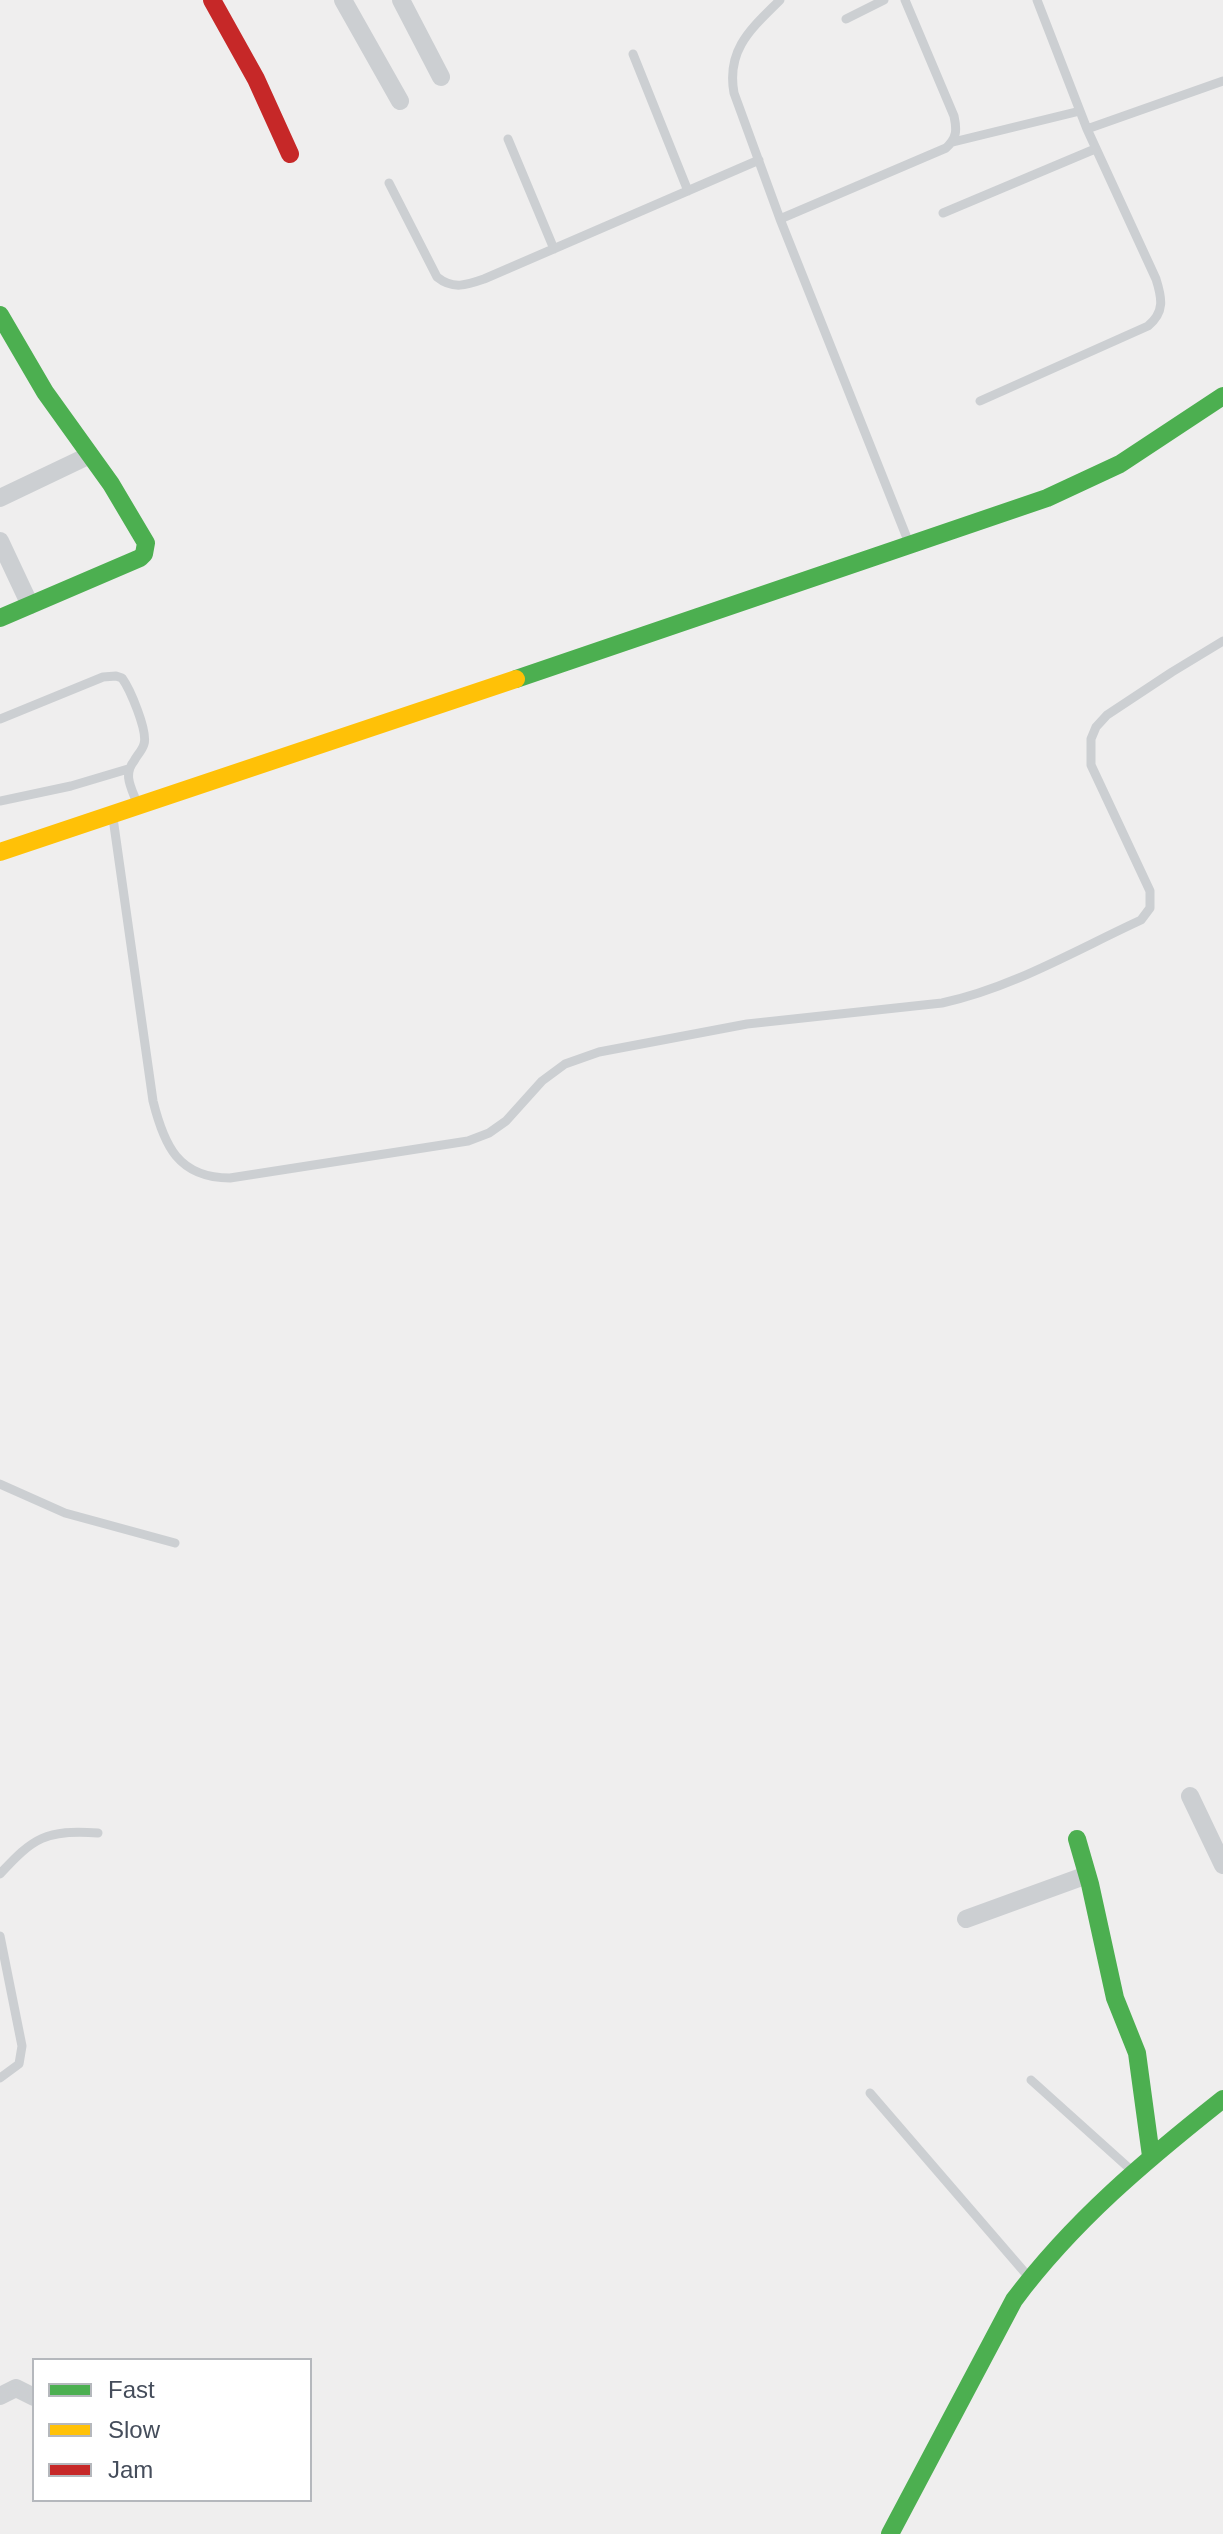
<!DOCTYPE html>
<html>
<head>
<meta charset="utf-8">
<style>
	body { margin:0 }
	#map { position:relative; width:1223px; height:2534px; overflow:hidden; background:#efeeee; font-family:Helvetica,sans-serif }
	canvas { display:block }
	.legend { position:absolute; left:32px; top:2358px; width:280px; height:144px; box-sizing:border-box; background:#fff; border:2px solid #b5b8bd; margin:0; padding:10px 14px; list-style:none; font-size:24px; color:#454d5b }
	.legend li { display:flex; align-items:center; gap:16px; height:40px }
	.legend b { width:40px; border:2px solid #b5b8bd }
</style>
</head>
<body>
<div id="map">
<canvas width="1223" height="2534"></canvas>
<ul class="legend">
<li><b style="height:10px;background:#4caf50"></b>Fast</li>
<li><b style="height:10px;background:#ffc107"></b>Slow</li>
<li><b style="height:10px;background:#c62828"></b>Jam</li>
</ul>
</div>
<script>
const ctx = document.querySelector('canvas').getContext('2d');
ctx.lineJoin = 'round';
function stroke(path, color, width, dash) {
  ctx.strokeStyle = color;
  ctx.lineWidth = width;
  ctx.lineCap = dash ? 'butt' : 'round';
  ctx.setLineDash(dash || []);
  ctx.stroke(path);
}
stroke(new Path2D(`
	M780 0C752 28 726 49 734 93L780 219 909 543
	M846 19 884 0
	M633 54 688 191
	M1087 129 1223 81
	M508 139 554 249
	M953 142 1080 111
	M389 183 437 277C453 290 467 285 484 279L759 160
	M943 213 1095 149
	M780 219 946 148C957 138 957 130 954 116L905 0
	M980 401 1148 326C1165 312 1162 298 1156 279L1087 129 1037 0
	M0 719 103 677 116 676 122 678C130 689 148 731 144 744 142 751 137 755 134 761 123 775 131 787 137 803
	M0 801 71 786 128 769
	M113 818 153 1101C164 1145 178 1178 230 1178L468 1141 489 1133 506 1121 542 1081 565 1064 599 1052 747 1024 942 1003C1012 988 1076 950 1141 920L1150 908V891L1091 765V739L1096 727 1107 715 1172 672 1223 641
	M0 1484 65 1513 175 1543
	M0 1874C33 1838 46 1829 98 1833
	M0 1936 22 2046 19 2064 0 2078
	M1031 2080 1130 2169
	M870 2093 1027 2275`), '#cccfd2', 9);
stroke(new Path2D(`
	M343 0 400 101
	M401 0 441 77
	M0 498 90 455
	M0 541 30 605
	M1190 1796 1223 1865
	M966 1919 1087 1875
	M0 2396 16 2388 34 2397`), '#cccfd2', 18);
stroke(new Path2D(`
	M0 315 45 392 111 484 146 543 144 554 140 558 0 618
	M516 679 1047 498 1120 464 1223 396
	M1077 1839 1090 1884 1115 1998 1137 2053 1151 2156
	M890 2534 1014 2300C1073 2221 1146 2160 1223 2099`), '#4caf50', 18);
stroke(new Path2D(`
	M0 852 516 679`), '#ffc107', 18);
stroke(new Path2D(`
	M212 0 256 79 290 154`), '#c62828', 18);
</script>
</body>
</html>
